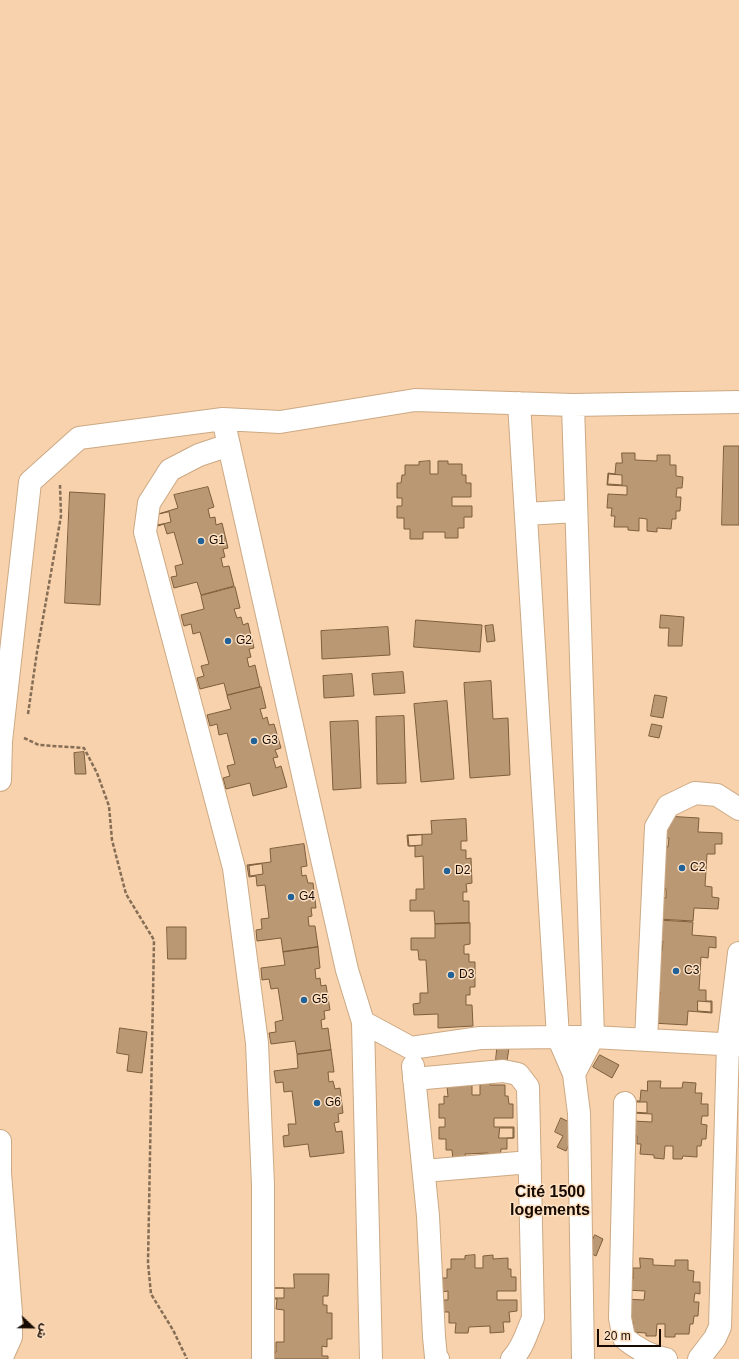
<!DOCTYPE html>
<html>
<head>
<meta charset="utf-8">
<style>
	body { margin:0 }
	#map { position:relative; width:739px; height:1359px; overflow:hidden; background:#f7d2ac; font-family:Helvetica,"Noto Sans Arabic",sans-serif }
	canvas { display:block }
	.north { position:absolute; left:12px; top:1307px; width:40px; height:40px; -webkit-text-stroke:3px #fee1c3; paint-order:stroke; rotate:112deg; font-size:11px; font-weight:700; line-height:16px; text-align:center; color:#160a01 }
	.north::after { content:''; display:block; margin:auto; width:14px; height:18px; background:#160a01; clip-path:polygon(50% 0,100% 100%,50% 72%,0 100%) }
	.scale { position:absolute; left:597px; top:1329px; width:64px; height:18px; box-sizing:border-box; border:2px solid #160a01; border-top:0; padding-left:5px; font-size:12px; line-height:14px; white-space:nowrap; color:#160a01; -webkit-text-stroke:3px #fee1c3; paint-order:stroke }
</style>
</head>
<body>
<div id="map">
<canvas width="739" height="1359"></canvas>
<div class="north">ش</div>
<div class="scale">20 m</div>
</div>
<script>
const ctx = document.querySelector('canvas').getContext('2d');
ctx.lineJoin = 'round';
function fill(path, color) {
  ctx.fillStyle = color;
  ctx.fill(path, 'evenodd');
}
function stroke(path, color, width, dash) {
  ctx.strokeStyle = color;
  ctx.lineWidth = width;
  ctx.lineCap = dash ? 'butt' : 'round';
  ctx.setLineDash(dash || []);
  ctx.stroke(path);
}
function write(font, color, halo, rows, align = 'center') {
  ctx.font = font + ' Helvetica,sans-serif';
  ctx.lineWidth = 3;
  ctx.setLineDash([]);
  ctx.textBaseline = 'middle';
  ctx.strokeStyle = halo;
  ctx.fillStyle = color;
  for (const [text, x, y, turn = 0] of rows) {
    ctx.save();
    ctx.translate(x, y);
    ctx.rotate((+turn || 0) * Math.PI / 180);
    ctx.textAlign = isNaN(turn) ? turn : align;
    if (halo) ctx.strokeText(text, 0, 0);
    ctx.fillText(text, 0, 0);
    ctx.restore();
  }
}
const building = new Path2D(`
	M724 446H739V525H722Z
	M622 453H635V460L657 461V455H670V465H676V476L683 477 682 488H677L676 497H681L680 511H676V519H672L671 529 657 528V532L647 531V519L639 518V531L628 530V527H614L615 516H611L612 508H607L608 494 627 495V486L607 485 608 473 615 474 616 463H622Z
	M430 461V474H438V461H448V464H462V475H466V483H471V497H452V506H472V517H464V528H458V538H445V532H423V539H410V529H404V518H397V506H402V498H397V483H401L402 475H405V465H419V462Z
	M609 474 622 475V485L608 484Z
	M208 487 214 507 208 509 210 518 215 517 216 525 222 523 228 548 223 549 225 557 221 558 223 567 229 566 234 586 201 595 197 582 174 588 171 577 177 576 175 566 183 564 174 532 167 534 164 524 158 526 155 515 178 508 174 495Z
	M70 492 105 494 100 605 65 603Z
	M169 512 171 522 158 525 156 515Z
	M235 587 240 608 234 609 237 618 241 617 243 625 248 623 254 648 249 649 251 657 247 658 249 667 255 665 260 687 227 695 224 683 200 689 197 678 204 676 201 666 209 664 200 632 193 634 191 624 184 626 181 615 204 609 201 596Z
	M661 615 684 617 682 646H668L669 628H660Z
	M416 620 482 625 480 652 414 647Z
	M493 625 495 641 487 642 485 626Z
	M388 627 390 655 322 659 321 631Z
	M403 672 405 693 374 695 372 674Z
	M352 674 354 696 324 698 323 676Z
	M491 681 493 719 508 718 510 775 470 778 464 683Z
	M261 687 266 708 260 709 263 719 267 717 269 725 274 724 281 748 275 750 278 757 273 758 276 768 281 766 287 787 253 796 250 783 226 789 223 778 230 776 227 766 235 764 227 733 219 735 217 724 210 726 207 715 231 709 227 696Z
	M655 695 667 697 663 718 651 716Z
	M447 701 454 779 421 782 414 704Z
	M404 716 406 783 377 784 376 717Z
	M358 721 361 788 333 790 330 722Z
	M652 724 662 726 659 738 649 736Z
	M84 752 86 774H75L74 753Z
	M665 816 699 818 698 832 722 833V844H715V854H707L705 886 712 887V897L719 898 718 909 694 908 693 921 658 919 660 898H666V889L662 888 664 847H668L669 838H663Z
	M466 819 467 841H461V850H466V859L471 858 472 883 466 884 467 892H463V901H469V923L435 924 434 911H410V900H416V889H424L423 856 415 857V846H408L407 835 432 834 431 821Z
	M422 835V845L409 846 408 836Z
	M304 844 307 866 301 867 302 876 306 875 308 883H313L316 908H311L312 916 308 917 309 926H315L318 947 283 952 281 938 257 941 256 930 262 929 261 919 269 918 265 885 257 886 256 876 249 877 247 865 271 862 270 849Z
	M262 864 263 874 250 876 249 866Z
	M658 920 693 922 692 935 716 937V948L709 947 708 958 701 957 699 990H706V1001H712V1013L688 1011 687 1025 652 1023 654 1001 659 1002 660 992H656L658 951H662L663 941H657Z
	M470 923V944L464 945V954H469V962H475V987H470V995H466V1005H472L473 1026 438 1028V1014L414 1015 413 1004 420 1003V993H428L426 960H419L418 950H411V938H435V924Z
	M167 927H186V959H168Z
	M318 947 320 968 315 969 316 979 320 978 321 986 326 985 330 1010 324 1011 325 1019 321 1020 322 1029 328 1028 331 1050 297 1054 295 1041 271 1044 269 1033 276 1032 275 1022 283 1020 278 988 271 989 269 979 262 980 261 968 285 965 283 952Z
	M698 1001 711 1002V1012L698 1011Z
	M120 1028 147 1032 142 1073 127 1071 129 1055 117 1053Z
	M498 1040 510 1041 507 1061 496 1060Z
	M331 1050 334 1072H328L329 1082 333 1081 335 1089 340 1088 343 1113 338 1114 339 1122 334 1123 336 1132 342 1131 344 1153 310 1157 308 1144 284 1147 283 1136 289 1135 288 1124H296L292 1091 284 1092 283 1082 276 1083 274 1071 298 1068 297 1055Z
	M600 1055 619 1065 612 1078 593 1067Z
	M648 1081H661L660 1088H682L683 1082 696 1083 695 1093H702L701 1104H708V1116H702L701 1124 707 1125 706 1139H702L701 1146H697V1157L683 1156 682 1159H673V1146H665L664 1159 654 1158V1155L640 1154 641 1144H637V1136L632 1135 633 1121 652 1122V1114L633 1113V1101H640L641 1090 647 1091Z
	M472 1082V1095H480V1082H490V1085H505V1096H508L509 1104H513V1118H494V1127H514V1138H507V1149H501L500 1159 488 1160V1153L465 1154 466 1160H453L452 1150H446V1139H439V1127H445V1118H439V1104H444V1096L448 1097 447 1086Z
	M634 1102H647V1113L633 1112Z
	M561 1118 577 1126 566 1151 557 1147 563 1136 555 1132Z
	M500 1128H513V1138H499Z
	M595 1235 603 1239 596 1256 588 1252Z
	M475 1255V1268H483V1256L493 1255V1259L508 1258V1269H511V1277H516V1291H497V1300H517V1311L509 1312 510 1322H503L504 1332 490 1333V1326L469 1327 468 1333H455L456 1323H449V1312H442V1300H448V1291L442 1292V1278H447V1269H451V1259H465V1256Z
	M640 1258 653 1259V1265L675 1266V1260H688V1270L694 1271 693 1282H700V1294L695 1293 694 1299V1302H699L698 1316H694L693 1324H690L689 1334H675V1337H665V1324H657L656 1336H646V1333L632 1332 633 1322 629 1321 625 1299 644 1300 645 1291 625 1290V1279H633V1268H640Z
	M294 1274H329L328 1296H323V1305H327V1313H332V1339H327V1347L322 1346V1356H328V1359H270V1353L276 1352V1342H284V1310L276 1309 277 1299H270V1288H294Z
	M270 1288H284V1298H270Z`);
fill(building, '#ba9874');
stroke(building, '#7e5e3c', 1);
const minor = new Path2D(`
	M519 403 558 1037 574 1074 579 1113 583 1359
	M573 405 593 1037 574 1074
	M223 419 347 970 363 1022 411 1048 480 1038 558 1037H593L739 1045
	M229 445 199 455 170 470 149 503 145 532 234 868 257 1043 263 1185V1359
	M526 514 576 511
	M0 780 1 741 30 482 79 438 223 419 280 422 415 400 573 405 739 402
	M363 1022 371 1359
	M646 1040 656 827 668 806 695 793 717 795 739 809
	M413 1066 428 1216 434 1337 436 1357 438 1359
	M414 1079 503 1071 518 1074 528 1087 533 1318C527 1332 523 1348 512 1359
	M625 1103 620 1318 624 1338C636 1348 650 1356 666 1359
	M0 1141V1173L11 1313V1337L2 1357 0 1358
	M424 1171 530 1162
	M699 1359 715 1338 720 1327 728 1044 739 953`);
stroke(minor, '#cca984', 24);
stroke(new Path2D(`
	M28 714 37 652 61 516 60 485
	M24 738 39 745 84 748 97 773 109 806 112 840 126 894 154 940 148 1263 151 1294 173 1330 187 1359`), '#866e56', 2.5, [4, 2]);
stroke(minor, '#fff', 22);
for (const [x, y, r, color] of [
	[201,541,4,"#216298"],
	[228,641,4,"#216298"],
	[254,741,4,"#216298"],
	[682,868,4,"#216298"],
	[447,871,4,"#216298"],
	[291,897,4,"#216298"],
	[676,971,4,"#216298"],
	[451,975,4,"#216298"],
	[304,1000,4,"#216298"],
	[317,1103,4,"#216298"]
]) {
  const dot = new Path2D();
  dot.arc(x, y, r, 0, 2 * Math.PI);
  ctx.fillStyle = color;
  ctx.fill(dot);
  stroke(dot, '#fee1c3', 1.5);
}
write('12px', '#160a01', '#fee1c3', [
	["G1",209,541],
	["G2",236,641],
	["G3",262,741],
	["C2",690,868],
	["D2",455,871],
	["G4",299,897],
	["C3",684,971],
	["D3",459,975],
	["G5",312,1000],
	["G6",325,1103]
], 'left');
write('bold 16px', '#160a01', '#fee1c3', [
	["Cité 1500",550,1193],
	["logements",550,1211]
]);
</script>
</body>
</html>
